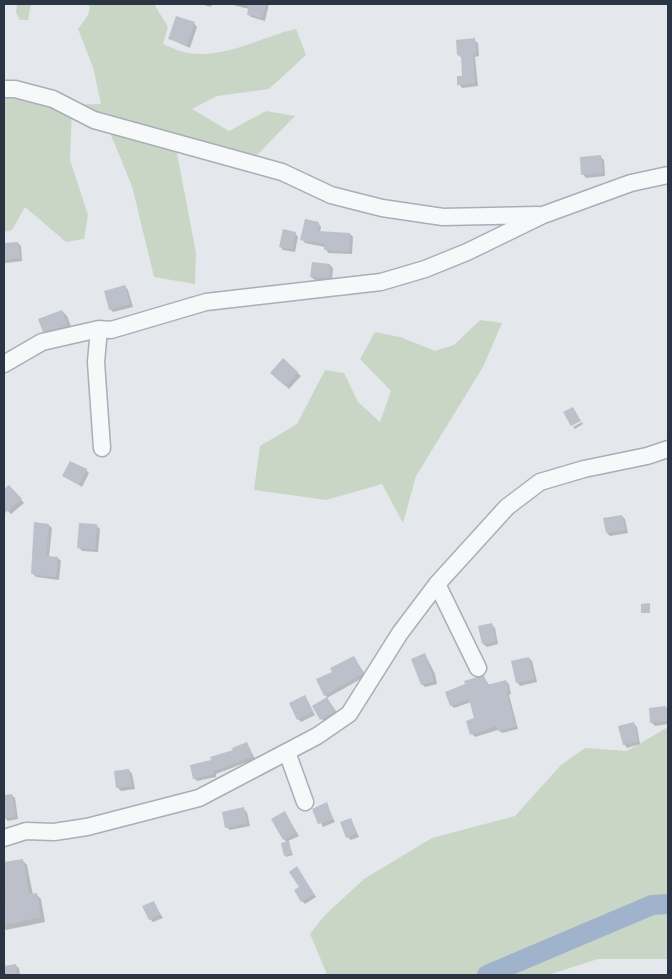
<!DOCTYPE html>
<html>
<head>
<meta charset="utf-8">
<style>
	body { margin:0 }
	#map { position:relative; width:672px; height:979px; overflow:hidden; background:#e4e7ec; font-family:"Varela Round",sans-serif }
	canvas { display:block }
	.frame { position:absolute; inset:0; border:5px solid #2b3445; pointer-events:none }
</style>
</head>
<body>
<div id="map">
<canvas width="672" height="979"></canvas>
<div class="frame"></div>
</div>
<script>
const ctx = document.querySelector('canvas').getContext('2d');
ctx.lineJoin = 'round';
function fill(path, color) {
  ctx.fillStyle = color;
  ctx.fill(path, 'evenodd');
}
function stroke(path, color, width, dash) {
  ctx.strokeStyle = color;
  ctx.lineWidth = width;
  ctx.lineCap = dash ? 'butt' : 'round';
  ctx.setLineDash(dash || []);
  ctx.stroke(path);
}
fill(new Path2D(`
	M17 4H31L28 20H20L16 13Z
	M87 4H154L168 27 163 44C171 47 180 52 188 53 226 59 260 37 296 29L306 55 269 89 217 96 192 109 229 131 266 111 295 116 257 155 194 141 176 148 196 253 195 284 154 277 132 186 106 123 72 108 70 160 88 215 84 239 66 242 25 207 12 230 4 232V90L65 105 101 104 93 67 78 29 88 15 90 7Z
	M480 320 502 323 483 367 416 476 403 523 382 484 326 500 254 490 260 446 297 424 325 370 344 373 358 402 380 422 391 391 360 359 375 332 400 337 435 351 454 345Z
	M668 727V959H598L548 975H325L326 972 310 934 324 916 364 879 432 838 515 816 561 765 585 748 627 751Z`), '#c9d6c5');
fill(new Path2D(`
	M200 4H212L211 7Z
	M229 4H269L265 21 251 17 248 14 249 9Z
	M194 23 197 27 190 48 170 39Z
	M474 40 478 43 479 56 475 57 478 86 462 88 459 84 464 77 462 58 458 55Z
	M601 157 604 160 605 176 586 178 583 174Z
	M318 223 321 227 320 233 350 234 353 237 352 254 328 253 325 247 305 243 302 239Z
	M295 233 298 237 295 252 283 250 280 246Z
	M18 243 21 246 22 261 6 263 4 261V244Z
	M330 265 333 268 332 281 315 280 311 277Z
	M125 286 128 290 133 307 113 312 110 309Z
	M62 311 67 316 73 331 49 336 44 331Z
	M283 360 301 376 289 389 272 373Z
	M582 422 583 424 575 429 573 427Z
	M86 470 89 473 82 487 64 476Z
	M9 486 24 503 11 514 5 508 4 510V491Z
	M622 516 625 519 628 533 610 536 607 533Z
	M49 525 52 528 49 557 58 558 61 561 59 580 36 577 33 574Z
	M97 526 100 529 98 552 82 551 78 547Z
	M491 624 495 628 498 644 487 647 483 644 479 627Z
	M425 654 435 674 437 684 425 687 422 684Z
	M354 657 366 676 327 698 338 714 324 722 313 706 328 698 325 695Z
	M529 658 532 661 537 682 520 686 517 682Z
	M484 677 489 685 506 681 509 684 511 694 509 695 518 729 502 733 498 730 475 737 472 734 476 719 471 702 454 708 451 705Z
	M304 697 315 715 301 722 298 719Z
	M666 708 668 710V724L655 726 651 722Z
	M633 723 637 727 640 744 627 748 624 744Z
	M247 743 255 759 216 774V777L197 781 194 778 213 761Z
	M129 770 132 774 135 789 121 791 117 787Z
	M12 795 15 798 18 819 8 821 4 817V796Z
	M326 804 335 822 323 827 314 809Z
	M243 809 247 812 250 826 230 830 226 827Z
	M285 813 299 836 288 841 293 855 286 857 287 843 284 839Z
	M351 819 359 837 351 840 347 837Z
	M22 860 27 865 33 895 36 894 41 899 45 922 6 930 4 928V863Z
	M299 871 316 897 305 904 302 901Z
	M153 902 163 918 153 922 150 919Z
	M15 965 19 968 20 975H4V967Z`), '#0003');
stroke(new Path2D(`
	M487 975 652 905 668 904`), '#9fb4cc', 20);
fill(new Path2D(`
	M249 4H266L262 18 247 15Z
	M176 16 195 22 187 45 168 39Z
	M475 38 476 53 473 54 475 83 457 85V76H462L461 55H457L456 40Z
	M601 155 603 173 581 175 580 157Z
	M305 219 319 222 317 231 350 233 349 252 324 250V244L300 240Z
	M283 229 296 232 292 249 279 247Z
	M18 242 20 258 4 260V243Z
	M312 262 330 264 329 278 310 277Z
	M125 285 130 304 109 310 104 291Z
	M62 310 68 326 43 332 38 319Z
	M283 358 298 372 285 386 270 373Z
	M573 407 581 421 571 426 563 412Z
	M70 461 87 469 79 485 62 476Z
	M9 485 22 499 4 514V489Z
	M622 515 625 530 606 533 603 518Z
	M34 522 49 524 46 556 58 557 56 577 31 574Z
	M79 523 97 524 95 549 77 548Z
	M650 603V613H641V604Z
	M492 623 496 641 482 644 478 626Z
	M425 653 434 681 421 685 411 659Z
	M354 656 363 673 324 696 316 679 332 672 330 668Z
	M529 657 534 679 516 683 511 661Z
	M484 675 487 685 506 680 509 691 506 692 516 726 498 731 496 726 470 735 466 721 474 718 469 699 450 706 445 692 465 684 464 681Z
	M305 695 313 711 297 720 289 703Z
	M327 697 335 711 320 720 312 706Z
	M666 706 668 721 650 723 649 708Z
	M634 722 638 741 623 745 618 726Z
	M247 742 253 756 214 771V774L193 779 190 765 211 760 210 757 233 750 232 748Z
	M129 769 132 786 116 788 114 771Z
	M12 794 16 816 4 818V795Z
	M327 802 333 819 318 824 312 809Z
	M244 807 247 823 225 828 222 812Z
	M285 811 296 832 283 840 271 819Z
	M351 818 357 833 346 838 340 822Z
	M289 841 292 854 284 856 281 843Z
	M23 859 29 894 37 893 41 917 4 925V900H6L4 862Z
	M297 866 314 894 301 902 294 890 299 887 289 872Z
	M154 901 160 914 149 920 142 906Z
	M16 964 17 975H4V966Z`), '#bbc0ca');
const minor = new Path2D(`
	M4 89H15L53 99 94 120 282 172 331 195 382 208 443 217 538 215
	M99 329 96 362 102 448
	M4 364 42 342 99 329 111 330 206 302 381 282 425 269 467 252 543 215 631 183 668 175
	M437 584 478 668
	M287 752 305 802
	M4 838 26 831 54 832 87 827 199 798 317 736 349 714 400 633 437 584 507 507 540 482 584 469 647 456 668 449`);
stroke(minor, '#a9aeb7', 19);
stroke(minor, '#f7f8fa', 16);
</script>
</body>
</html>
